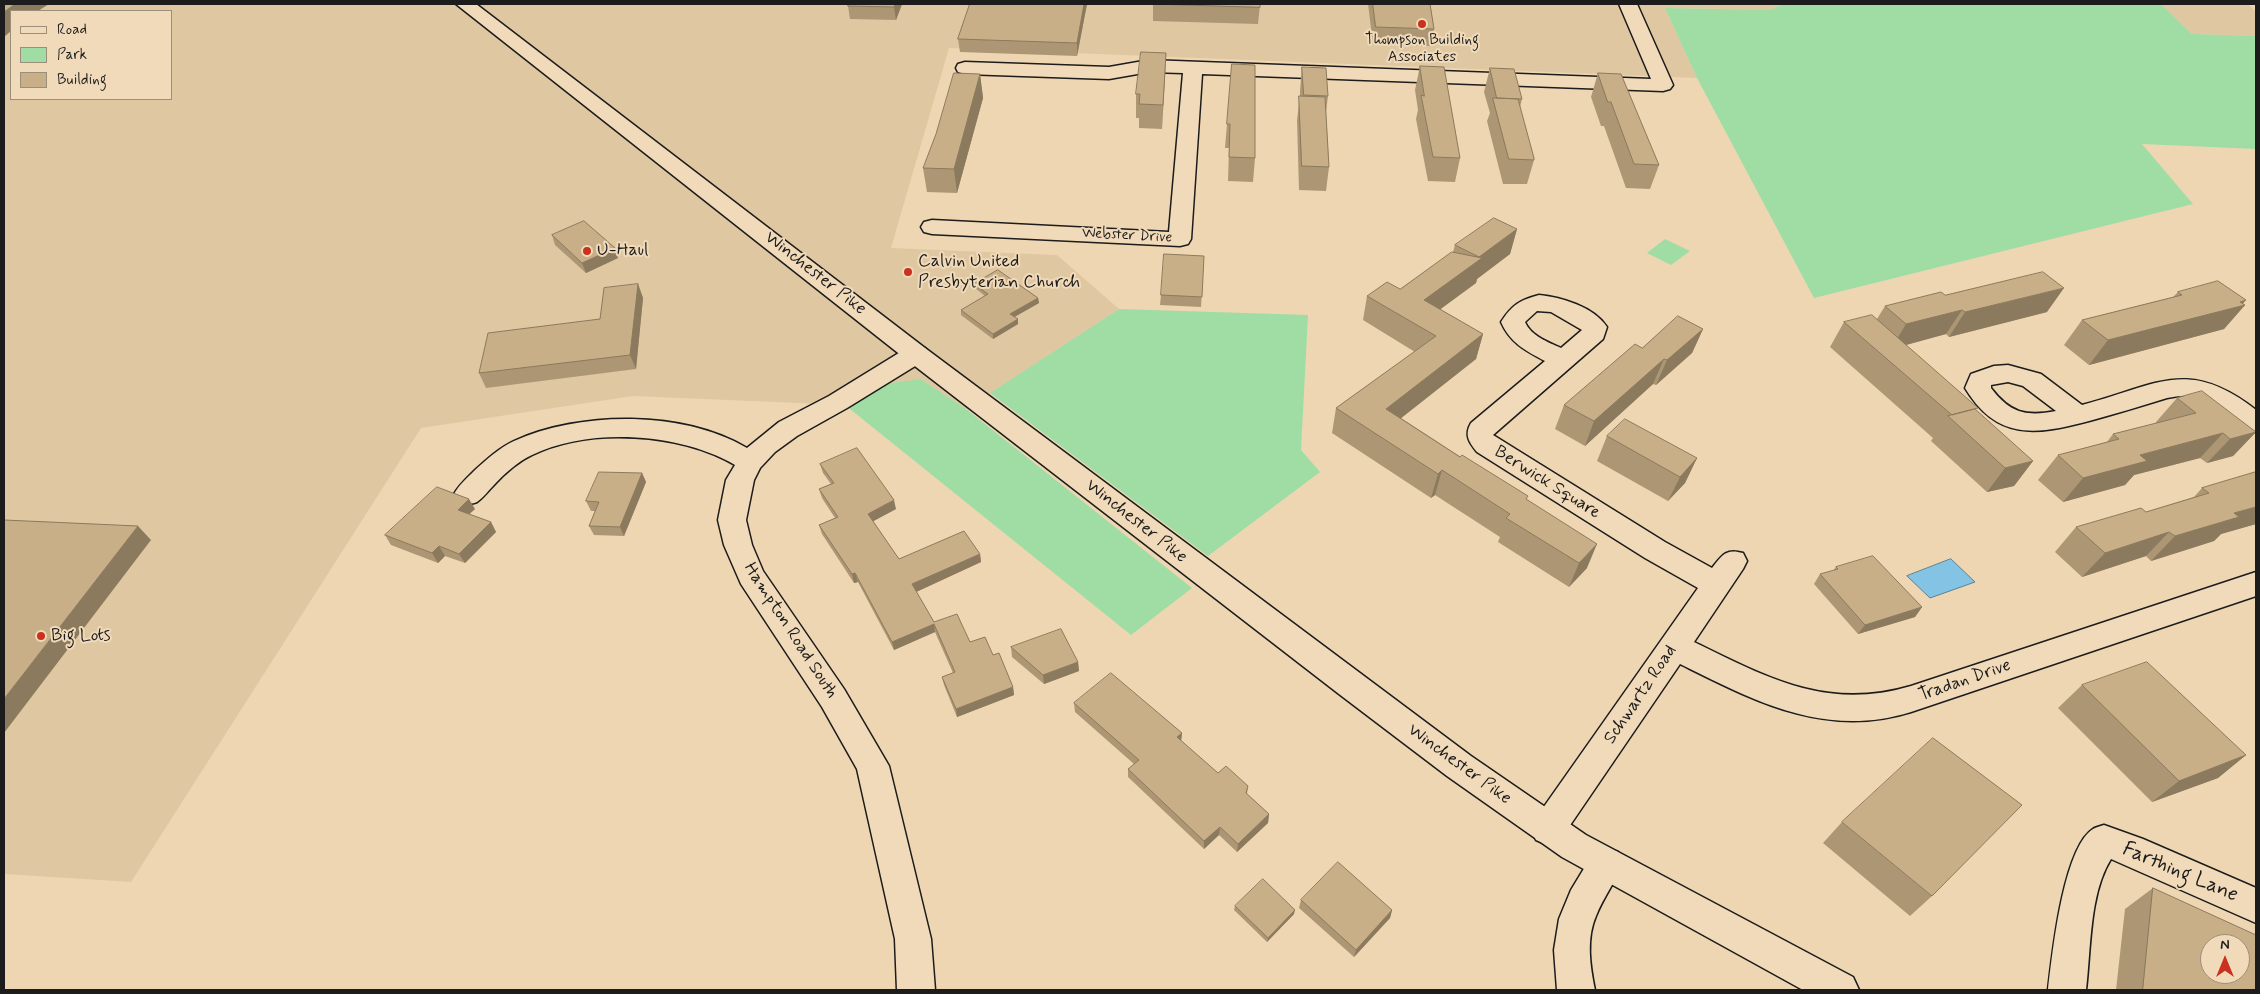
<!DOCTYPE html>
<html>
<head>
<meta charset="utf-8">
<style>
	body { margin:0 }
	#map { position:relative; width:2260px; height:994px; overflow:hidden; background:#eed6b2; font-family:Mynerve,sans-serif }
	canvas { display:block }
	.frame { position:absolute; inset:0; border:5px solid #1c1c1c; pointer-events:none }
	.legend { position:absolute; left:10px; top:10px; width:162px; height:90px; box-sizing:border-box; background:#f1dab9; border:1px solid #9c8e7a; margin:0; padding:6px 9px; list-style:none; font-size:15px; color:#1c1c1c }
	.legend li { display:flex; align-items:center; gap:10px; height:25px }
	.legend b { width:25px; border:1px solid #9c8e7a }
	.north { position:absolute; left:2200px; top:934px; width:50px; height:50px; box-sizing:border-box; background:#f1dab9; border:1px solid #9c8e7a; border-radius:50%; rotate:0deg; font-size:14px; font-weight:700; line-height:20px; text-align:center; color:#1c1c1c }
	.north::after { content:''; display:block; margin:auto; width:18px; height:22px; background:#c8321e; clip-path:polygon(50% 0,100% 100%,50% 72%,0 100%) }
</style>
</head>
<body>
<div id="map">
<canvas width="2260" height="994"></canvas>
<div class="frame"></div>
<ul class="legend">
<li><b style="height:6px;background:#f1dab9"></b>Road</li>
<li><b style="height:14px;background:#9fdda4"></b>Park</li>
<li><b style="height:14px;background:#c8af87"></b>Building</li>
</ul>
<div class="north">N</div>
</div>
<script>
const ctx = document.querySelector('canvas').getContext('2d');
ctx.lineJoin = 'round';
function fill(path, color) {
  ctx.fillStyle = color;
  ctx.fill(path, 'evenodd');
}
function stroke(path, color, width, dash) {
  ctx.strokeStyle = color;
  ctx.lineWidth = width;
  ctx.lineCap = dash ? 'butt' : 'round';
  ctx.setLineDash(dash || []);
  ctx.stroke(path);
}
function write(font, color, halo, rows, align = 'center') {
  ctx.font = font + ' Mynerve,sans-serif';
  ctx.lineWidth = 4;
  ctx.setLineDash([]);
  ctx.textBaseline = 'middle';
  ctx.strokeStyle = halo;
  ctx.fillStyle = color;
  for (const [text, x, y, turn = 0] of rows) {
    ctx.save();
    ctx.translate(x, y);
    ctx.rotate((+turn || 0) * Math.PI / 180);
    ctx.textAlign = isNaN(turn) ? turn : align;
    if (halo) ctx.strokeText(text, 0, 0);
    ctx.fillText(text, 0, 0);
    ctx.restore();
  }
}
fill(new Path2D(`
	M4 4H1783L1770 10 1665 8 1697 78 949 48 891 248 1057 255 1119 309 966 409 921 379 845 405 633 396 421 428 131 882 4 874ZM11 11H171V99H11Z
	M2161 4H2248L2256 12V36L2192 34Z`), '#dfc7a2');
fill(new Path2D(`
	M1783 4H2161L2192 34 2256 36V149L2142 144 2193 204 1814 298 1697 78 1665 8 1770 10Z
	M1665 239 1690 251 1671 265 1647 253Z
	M1119 309 1308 315 1301 450 1320 472 1208 556 990 393Z
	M921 379 966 409 1192 588 1131 635 845 405 891 383Z`), '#9fdda4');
const water = new Path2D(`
	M1951 559 1975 582 1930 598 1907 576Z`);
fill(water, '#83c3e4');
stroke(water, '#5a8094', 1);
const minor = new Path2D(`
	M1619 4H1637L1673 85 1670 89 1663 91 1202 74 1191 239 1188 244 1180 246 932 234 924 232 921 227 924 222 932 220 1169 232 1183 73 1149 72 1109 79 965 74 958 72 956 68 958 64 965 62 1109 67 1149 60 1651 79Z
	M1539 295C1561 297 1594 307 1607 327L1603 339 1493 435 1665 542 1712 568C1722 555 1726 548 1743 553L1747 561 1743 569 1694 642C1768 678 1827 711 1911 686L2256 572V596L1911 712C1825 739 1755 701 1680 664L1560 840 1548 845 1536 840 1531 829 1536 818 1698 588 1645 558 1477 452C1469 442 1464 435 1471 423L1545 361C1526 351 1510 343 1501 322 1512 305 1520 300 1539 295ZM1537 311 1551 312 1582 330 1561 348C1548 342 1531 336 1525 322Z
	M916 346 925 348 928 354 925 360 847 408 797 436 775 452 760 468 754 480 746 520 752 545 763 571 844 689 889 766 931 939 935 990H897L895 939 857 769 822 707 741 584 724 545 718 520 726 480 735 465C680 433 590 427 532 455 517 462 504 474 493 486 488 491 483 498 477 502 470 505 465 503 458 501L454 494C459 485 467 478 474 471 486 460 499 448 514 441 580 411 683 410 747 448L779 422 829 396 907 348Z
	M2008 365 2041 374 2082 405C2156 386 2187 356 2256 410V432C2221 423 2216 387 2167 398 2141 406 2115 414 2089 421 2036 435 1997 441 1965 388L1971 374 1994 366ZM2008 382 2023 386 2056 411C2026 417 2010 413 1991 388V385Z
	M2104 825 2143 839 2256 888V923L2111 859C2089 894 2091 950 2086 990H2048C2052 956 2063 848 2093 829 2096 827 2101 826 2104 825Z
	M1606 848 1618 852 1623 864C1615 882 1603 898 1596 916 1586 939 1590 966 1595 990H1557L1554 950 1559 919 1571 890 1594 852Z`);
const secondary = new Path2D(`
	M456 4H476L925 348 1471 756 1586 835 1853 977 1859 990H1803L1562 857 1447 776 1339 694 907 360Z`);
stroke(minor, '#1c1c1c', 3);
stroke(secondary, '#1c1c1c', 3);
fill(minor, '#f1dab9');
fill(secondary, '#f1dab9');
fill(new Path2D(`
	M849 4H902L896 20 850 19 848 6Z
	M970 4H1087L1077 56 960 52 958 39Z
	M1134 4H1260L1258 24 1153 21V5H1134Z
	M1368 4H1430L1434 29 1431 46 1373 44Z
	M1166 53 1162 129 1139 128V118H1136V94Z
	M1232 64 1255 158 1253 182 1228 181 1229 148H1225Z
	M1420 66 1460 158 1455 182 1428 181 1416 119 1418 110 1415 90Z
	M1302 67 1328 96 1326 112 1329 167 1326 191 1299 190 1297 120 1300 96V91Z
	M1490 68 1522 99 1520 107 1534 160 1527 184H1503L1487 121 1490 113 1484 92Z
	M1598 73 1659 165 1650 189 1626 188 1604 126H1601L1591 97Z
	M980 74 983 98 957 193 927 192 923 168Z
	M1517 229 1510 254 1477 279 1476 283 1440 309 1483 334 1476 359 1401 418 1527 500 1587 568 1569 587 1498 542 1500 537 1435 495 1431 498 1332 433 1336 408 1415 352 1363 320 1367 296 1400 289 1453 252 1455 245Z
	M552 235 618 258 586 273 555 245Z
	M1204 256 1201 307 1160 305 1161 295Z
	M638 284 643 298 636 369 486 388 479 373 600 319Z
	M974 284 1038 298 1039 303 1014 317 1018 324 993 339 961 315V310L985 296 975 288Z
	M2178 292 2243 304 2245 305 2224 329 2089 365 2064 345 2082 320 2173 297Z
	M1945 295 2047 312 1949 337 1946 334 1906 345 1976 411 2033 461 2014 486 1987 492 1931 441 1933 438 1830 347 1844 322 1877 319 1885 306Z
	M1703 329 1692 353 1656 385 1653 384 1585 446 1555 429 1564 405 1642 348Z
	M2177 398 2256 432 2233 456 2207 463 2200 458 2134 475 2125 485 2063 502 2038 480 2058 455 2107 442 2113 434 2156 423V422Z
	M1607 436 1697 458 1685 483 1668 501 1597 461Z
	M820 464 896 509 873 521 899 559 980 554 981 562 916 592 934 622 993 655 1013 687 1014 695 957 717 944 685 942 677 953 673 935 632 894 650 858 582 854 583 822 534 819 525 835 518 822 498 819 489 831 484 823 473Z
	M2256 472V524L2221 534 2214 541 2151 561 2146 556 2082 577 2055 552 2076 527 2146 512 2194 497 2202 488Z
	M642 473 646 482 624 536 594 535 589 526 595 511H591L586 501Z
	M475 509 469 514 491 522 496 532 465 563 445 556 438 563 391 545 385 535Z
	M1836 567 1922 607 1915 617 1858 634 1814 584 1820 574 1833 571Z
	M1011 647 1078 662 1079 671 1044 684 1012 657Z
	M2082 685 2246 755 2218 778 2152 802 2058 708Z
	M1074 703 1182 733 1181 741 1218 773 1248 786 1247 794 1269 814 1268 823 1237 852 1219 835 1204 849 1128 777V769L1134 764 1075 712Z
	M1842 822 1932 896 1910 916 1823 843Z
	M2153 888 2256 990H2116L2125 909Z
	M1301 900 1392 910 1390 918 1354 957 1299 908Z
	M1235 906 1294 914 1267 942 1234 910Z`), '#ac9674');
fill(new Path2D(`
	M15 4H49L38 11H11V31L4 37V12Z
	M895 4H902L896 20 894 7Z
	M1084 4H1087L1077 56V43Z
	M1166 53 1165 76 1162 129 1163 105Z
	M980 74 983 98 957 193 954 169Z
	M1517 229 1510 254 1477 279 1476 283 1419 325 1424 300 1479 257Z
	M615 248 618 258 586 273 582 263Z
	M638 284 643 298 636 369 630 355Z
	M2064 288 2047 312 1949 337 1965 312Z
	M1038 298 1039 303 1011 319 1010 314Z
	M2246 300 2241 306 2245 305 2224 329 2089 365 2108 340Z
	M1962 310 1946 334 1891 349 1906 324Z
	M1018 319V324L993 339V334Z
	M1703 329 1692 353 1656 385 1667 360Z
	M1483 334 1476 359 1381 434 1386 409Z
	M1664 359 1653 384 1585 446 1594 421Z
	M2256 432 2233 456 2207 463 2230 439Z
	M2223 433 2200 458 2134 475 2125 485 2063 502 2083 478 2140 455Z
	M1697 458 1685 483 1668 501 1680 477Z
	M2033 461 2014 486 1987 492 2005 468Z
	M1442 470 1435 495 1431 498 1438 474Z
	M642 473 646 482 624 536 620 527Z
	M469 499 475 509 464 519 458 510Z
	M894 500 896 509 870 523 868 514Z
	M2256 507V524L2221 534 2214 541 2151 561 2175 536 2234 513Z
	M491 522 496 532 465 563 459 554Z
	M138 526 151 540 4 733V699Z
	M2169 532 2146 556 2082 577 2105 553Z
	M1597 544 1587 568 1569 587 1579 563Z
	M439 546 445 556 438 563 432 553Z
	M980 554 981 562 914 593 912 584Z
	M855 573 858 582 854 583 852 574Z
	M1922 607 1915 617 1858 634 1865 625Z
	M934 624 935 632 894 650 892 642Z
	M1078 662 1079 671 1044 684 1043 675Z
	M1013 687 1014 695 957 717 956 709Z
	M1182 733 1181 742 1177 737Z
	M2246 755 2218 778 2152 802 2179 781Z
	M1269 814 1268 823 1237 852 1238 844Z
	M1220 827 1219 835 1204 849V841Z
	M1295 910 1294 914 1267 942 1268 938Z
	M1392 910 1390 918 1354 957 1356 950Z`), '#8c7a5e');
const building = new Path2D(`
	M4 4H15L4 12Z
	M849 4H895L894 7 848 6Z
	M970 4H1084L1077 43 958 39Z
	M1153 4H1260V7Z
	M1373 4H1430L1434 29 1376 27Z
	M1141 52 1166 53 1163 105 1139 104 1140 94H1136Z
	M1232 64 1255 65V158L1229 157 1230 124H1227Z
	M1420 66 1444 67 1460 158 1433 157 1421 95 1424 96Z
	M1302 67 1326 68 1328 96 1304 95Z
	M1490 68 1514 69 1522 99 1497 98Z
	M954 73 980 74 954 169 923 168 936 134Z
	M1598 73 1621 74 1659 165 1634 164 1611 102H1608Z
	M1299 96 1325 97 1329 167 1302 166Z
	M1493 98 1518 99 1534 158V160L1509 159Z
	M1494 218 1517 229 1479 257 1455 245Z
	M584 221 615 248 582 263 552 235Z
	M1452 252 1482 258 1424 300 1483 334 1386 409 1460 457 1462 455 1528 496 1526 499 1597 544 1579 563 1506 518 1510 514 1442 470 1438 474 1336 408 1436 336 1367 296 1387 282 1400 289Z
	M1164 254 1204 256 1202 297 1161 295Z
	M998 270 1038 298 1010 314 1018 319 993 334 961 310 988 294 974 284Z
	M2043 272 2064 288 1965 312 1962 310 1906 324 1885 306 1941 292 1945 295Z
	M2218 281 2246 300 2240 302 2245 305 2108 340 2082 320 2182 295 2178 292Z
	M638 284 630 355 479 373 488 333 600 319 604 288Z
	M1872 315 1978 408 1952 415 1844 322Z
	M1678 316 1703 329 1667 360 1664 359 1594 421 1564 405 1635 344 1642 348Z
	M2202 391 2256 432 2230 439 2223 433 2140 455 2147 461 2083 478 2058 455 2119 439 2113 434 2196 413 2177 398Z
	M1975 409 2033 461 2005 468 1948 416Z
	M1625 419 1697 458 1680 477 1607 436Z
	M857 448 894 500 868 514 899 559 964 531 980 554 912 584 934 622 957 614 970 642 985 637 993 655 999 653 1013 687 956 709 942 677 955 672 934 624 892 642 855 573 852 574 819 525 838 517 819 489 834 483 820 464Z
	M599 472 642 473 620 527 589 526 599 502 586 501Z
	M2256 472V507L2234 513 2239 517 2175 536 2169 532 2105 553 2076 527 2141 508 2146 512 2209 493 2202 488Z
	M437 487 469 499 458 510 491 522 459 554 439 546 432 553 385 535Z
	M4 520 138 526 4 699Z
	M1873 556 1922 607 1865 625 1820 574 1838 569 1836 567Z
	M1061 629 1078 662 1043 675 1011 647Z
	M2147 662 2246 755 2179 781 2082 685Z
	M1111 673 1182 733 1177 737 1218 773 1226 766 1248 786 1246 793 1269 814 1238 844 1220 827 1204 841 1128 769 1139 760 1074 703Z
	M1933 738 2022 805 1932 896 1842 822Z
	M1338 862 1392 910 1356 950 1301 900Z
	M1263 879 1295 910 1268 938 1235 906Z
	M2153 888 2256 935V990H2143ZM2210 944H2240V974H2210Z`);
fill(building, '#c8af87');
stroke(building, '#8c7a5e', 1);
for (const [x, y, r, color] of [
	[1422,24,5,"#c8321e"],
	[587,251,5,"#c8321e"],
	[908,272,5,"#c8321e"],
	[41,636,5,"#c8321e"]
]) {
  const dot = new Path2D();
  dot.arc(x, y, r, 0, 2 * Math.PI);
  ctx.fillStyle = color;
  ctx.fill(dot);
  stroke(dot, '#f1dab9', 2);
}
write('15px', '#1c1c1c', '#f1dab9', [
	["Thompson Building",1422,41],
	["Associates",1422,58]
]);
write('15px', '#1c1c1c', '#f1dab9', [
	["Webster Drive",1127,236,3]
]);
write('18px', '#1c1c1c', '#f1dab9', [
	["U-Haul",597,251],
	["Calvin United",918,262],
	["Presbyterian Church",918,283],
	["Big Lots",51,636]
], 'left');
write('18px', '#1c1c1c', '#f1dab9', [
	["Winchester Pike",815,274,38],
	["Berwick Square",1547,483,32],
	["Winchester Pike",1136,522,38],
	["Hampton Road South",790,631,57],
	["Tradan Drive",1965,681,-19],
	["Schwartz Road",1641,695,-56],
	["Winchester Pike",1459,765,36]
]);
write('21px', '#1c1c1c', '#f1dab9', [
	["Farthing Lane",2180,873,23]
]);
</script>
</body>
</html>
